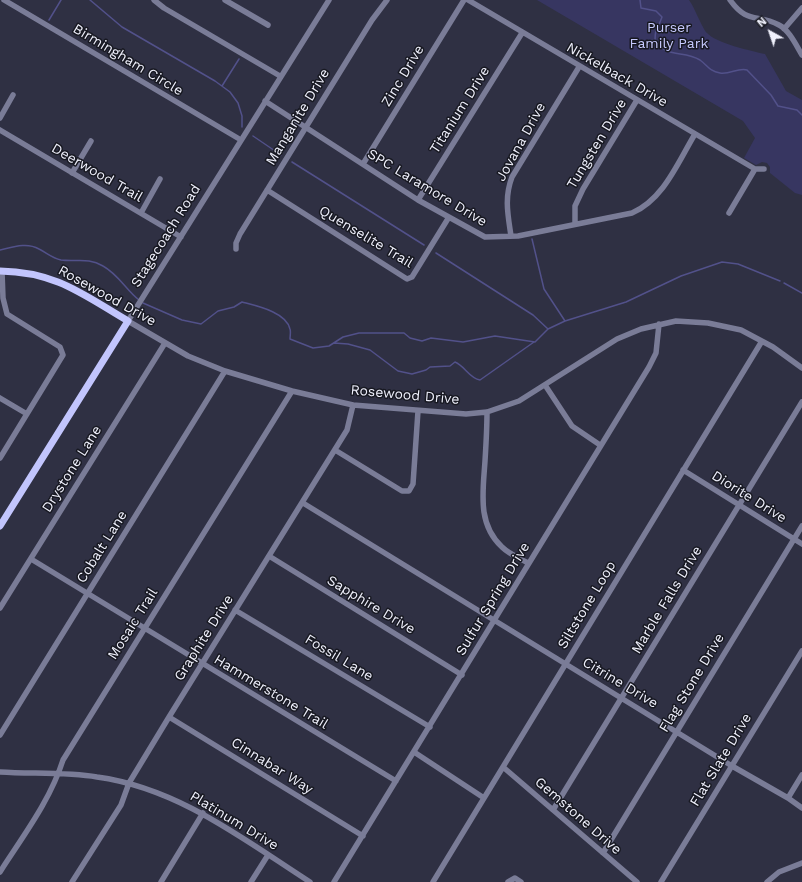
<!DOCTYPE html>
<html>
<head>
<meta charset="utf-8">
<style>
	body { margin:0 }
	#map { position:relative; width:802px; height:882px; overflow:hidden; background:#2f3043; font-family:"Work Sans",sans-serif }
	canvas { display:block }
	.north { position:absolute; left:750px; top:12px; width:40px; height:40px; -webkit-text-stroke:3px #181922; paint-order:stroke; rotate:320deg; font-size:11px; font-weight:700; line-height:16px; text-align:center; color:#eff0fc }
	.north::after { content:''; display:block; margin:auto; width:14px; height:18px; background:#eff0fc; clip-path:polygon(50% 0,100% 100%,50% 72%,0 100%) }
</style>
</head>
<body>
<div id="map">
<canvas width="802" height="882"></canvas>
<div class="north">N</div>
</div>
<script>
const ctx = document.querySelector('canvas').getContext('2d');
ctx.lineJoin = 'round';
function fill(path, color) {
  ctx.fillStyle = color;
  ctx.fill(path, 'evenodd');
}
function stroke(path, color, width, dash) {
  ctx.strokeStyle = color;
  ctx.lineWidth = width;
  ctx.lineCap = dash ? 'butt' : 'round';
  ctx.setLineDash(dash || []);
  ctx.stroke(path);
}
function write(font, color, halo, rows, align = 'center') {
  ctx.font = font + ' "Work Sans",sans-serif';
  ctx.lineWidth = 3;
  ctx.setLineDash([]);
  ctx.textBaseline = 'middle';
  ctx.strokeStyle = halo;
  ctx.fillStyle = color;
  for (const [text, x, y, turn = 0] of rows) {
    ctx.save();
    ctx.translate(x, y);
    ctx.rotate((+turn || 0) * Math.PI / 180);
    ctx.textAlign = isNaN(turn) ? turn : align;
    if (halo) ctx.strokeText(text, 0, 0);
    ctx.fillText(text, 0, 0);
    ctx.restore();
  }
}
fill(new Path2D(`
	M537 0H689C695 8 702 28 707 33 716 43 751 51 765 54L786 91 802 100V195L795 193 770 173V167L767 163 762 162 756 165 744 158 755 138 743 121Z`), '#373661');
stroke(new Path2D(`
	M90 0 122 27 215 81 230 92 238 103 242 116V127
	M640 0 641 8 656 11 662 17C658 29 655 26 655 41 660 44 661 49 667 51 677 55 689 53 700 60 708 66 709 71 720 73 729 75 739 67 747 70L771 95 778 106 797 110 802 115
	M49 20 61 0
	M222 86 239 59
	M253 136 281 155
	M292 162 424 245
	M532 239 544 289 565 321
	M0 250C13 247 27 242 39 249 47 253 52 258 61 260 77 262 88 257 103 266 119 275 126 290 139 300
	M436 253 533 315 548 329
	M784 283 802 293
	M143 303 182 320 201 324 218 311 234 307 242 302C257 306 286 312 290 329 291 332 290 336 290 339L313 348 329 346 343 337 359 333H404L410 338 422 341 431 338 463 342 495 336 535 342 548 329 565 321 626 302 681 276 722 262 738 264 780 281
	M334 343 348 344 370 350 398 371 412 374 426 370 430 367 450 366 455 362C465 366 469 378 480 380L534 342`), '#52518a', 1.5);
stroke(new Path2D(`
	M4 0 241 140
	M154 0 164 8 280 76
	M225 0 268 25
	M329 0 128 321 188 356 225 371 292 391 353 405 466 414 487 412 519 401 617 339 641 329 676 321 708 323 741 330 773 347 802 368
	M468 0 755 169H764
	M730 0C748 25 757 13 779 25 789 30 796 45 802 55
	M784 29 802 8
	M265 101 418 200 485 237 518 236 632 213C664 199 678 162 695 134
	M0 118 13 95
	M0 130 181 237
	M363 164 464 0
	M72 173 91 141
	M267 190 407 279 412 277 449 217
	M418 200 522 33
	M141 213 160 179
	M729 213 755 169
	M575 224V206L583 189 637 100
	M511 236C508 215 504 198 512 177L579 67
	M236 249V243L240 234 372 20 387 0
	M545 385 572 426 600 445
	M0 398 27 414
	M487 412C487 428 486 445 485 461 483 492 477 524 502 547 509 554 519 558 528 563
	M335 450 402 491H409L413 484 418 411
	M0 458 63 355 60 347 7 314 3 298 2 271
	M683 470 802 544
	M303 503 732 766 788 798 802 808
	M269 556 462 675
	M31 559 396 781
	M0 608 165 343
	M235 610 430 727
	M169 717 363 836
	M0 735 225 371
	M414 752 484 798
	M503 767 637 882
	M0 772C32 774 66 772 97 777 178 788 243 839 310 882
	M788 798 802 775
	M553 810 802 402
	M603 853 802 526
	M0 872C23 836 50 801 63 760L292 391
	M72 882 121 805 129 783 169 717 347 430 353 405
	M161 882 203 813
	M251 882 268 855
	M334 882 649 367 656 353 659 324
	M433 882 762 341
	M508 882 515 878 521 882
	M661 882 802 651
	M767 882 779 872 802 863`), '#7a7c97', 5.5);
stroke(new Path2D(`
	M0 271C56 272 82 294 128 321L0 526`), '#c2c5fd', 7);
write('14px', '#c7cafe', '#181922', [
	["Purser",669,28],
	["Family Park",669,44]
]);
write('14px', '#eff0fc', '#181922', [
	["Birmingham Circle",128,60,31],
	["Nickelback Drive",617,75,30],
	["Zinc Drive",403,76,-59],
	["Titanium Drive",460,110,-58],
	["Manganite Drive",298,117,-59],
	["Jovana Drive",521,142,-61],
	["Tungsten Drive",597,144,-59],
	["Deerwood Trail",97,173,30],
	["SPC Laramore Drive",427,188,31],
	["Stagecoach Road",166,236,-58],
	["Quenselite Trail",366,237,31],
	["Rosewood Drive",107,296,29],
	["Rosewood Drive",405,395,5],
	["Drystone Lane",72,469,-58],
	["Diorite Drive",749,497,32],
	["Cobalt Lane",102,547,-58],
	["Sulfur Spring Drive",493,599,-59],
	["Marble Falls Drive",667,600,-59],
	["Sapphire Drive",371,605,31],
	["Siltstone Loop",587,605,-59],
	["Mosaic Trail",133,624,-58],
	["Graphite Drive",204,638,-58],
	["Fossil Lane",339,658,31],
	["Citrine Drive",620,683,31],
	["Flag Stone Drive",692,683,-59],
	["Hammerstone Trail",271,692,31],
	["Flat Slate Drive",721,760,-59],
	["Cinnabar Way",272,766,32],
	["Gemstone Drive",578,816,41],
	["Platinum Drive",234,821,31]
]);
</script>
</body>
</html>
